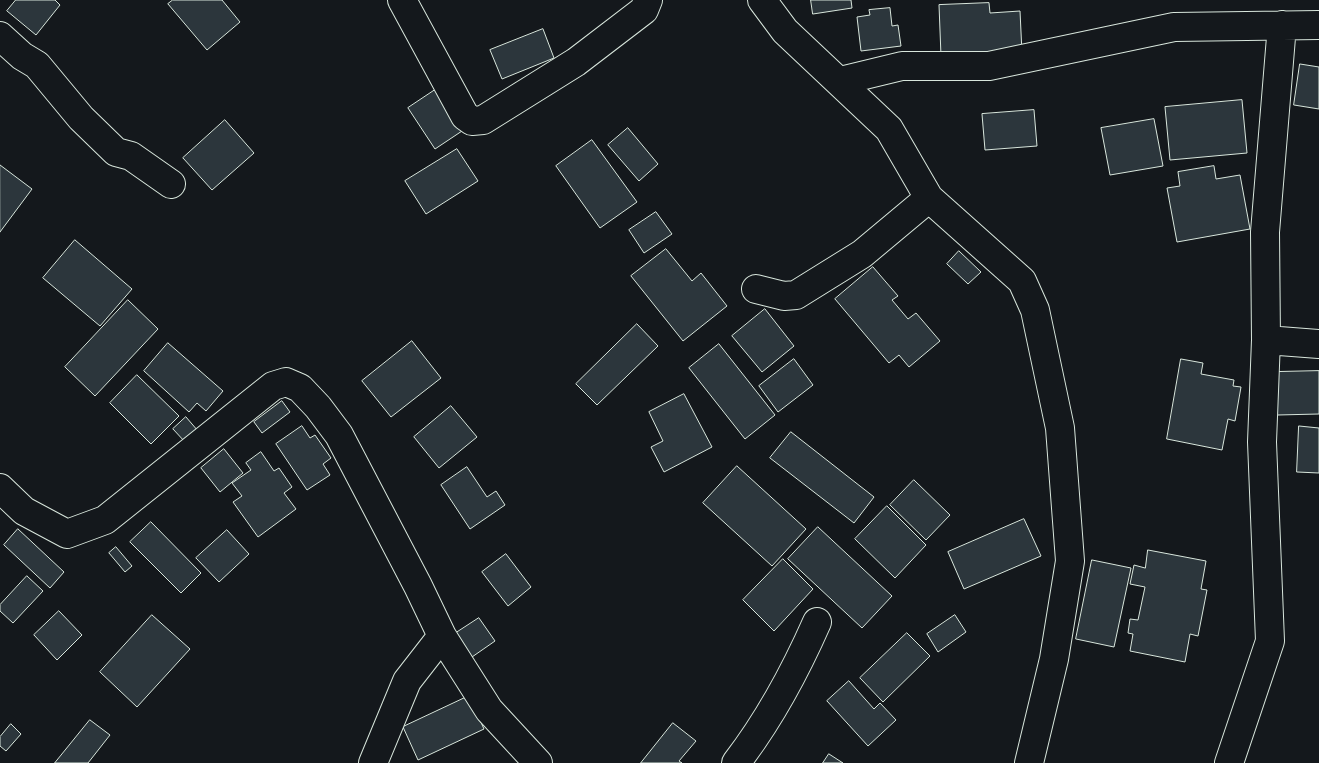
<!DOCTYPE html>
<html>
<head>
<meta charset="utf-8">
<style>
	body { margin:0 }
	canvas { display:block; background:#14181c }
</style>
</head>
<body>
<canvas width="1319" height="763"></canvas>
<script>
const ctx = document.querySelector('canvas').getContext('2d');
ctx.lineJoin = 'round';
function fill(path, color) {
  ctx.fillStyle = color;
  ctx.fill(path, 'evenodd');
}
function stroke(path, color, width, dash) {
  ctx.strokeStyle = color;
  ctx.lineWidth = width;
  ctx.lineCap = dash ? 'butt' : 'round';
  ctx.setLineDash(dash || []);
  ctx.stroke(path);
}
const building = new Path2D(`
	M16 0H55L60 5 36 35 7 11Z
	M173 0H222L240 22 207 50 168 4Z
	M811 0H851L852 8 813 14Z
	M989 3 990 13 1020 11 1022 53 941 56 939 5Z
	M890 8 892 26 898 25 901 46 861 51 857 17 870 15 869 10Z
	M543 29 554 58 502 79 490 50Z
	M1300 64 1319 67V109L1294 105Z
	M435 90 462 131 435 149 408 108Z
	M1242 100 1247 153 1170 160 1165 107Z
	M1034 110 1037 146 985 150 982 114Z
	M1154 119 1163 166 1110 175 1101 128Z
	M225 120 254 153 212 190 183 158Z
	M628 128 658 164 639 181 608 145Z
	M592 140 637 202 600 228 556 166Z
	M457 149 478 181 426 214 405 181Z
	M0 165 32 189 0 232Z
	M1214 166 1216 179 1240 175 1250 229 1177 242 1167 188 1180 186 1178 172Z
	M656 212 672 234 644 253 629 230Z
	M75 240 132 289 100 326 43 278Z
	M666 249 692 281 701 273 727 306 683 341 631 276Z
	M959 251 981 272 968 284 947 264Z
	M873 267 898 296 892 300 908 319 916 313 940 341 909 367 899 355 889 363 835 299Z
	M128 300 158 329 95 396 65 367Z
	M765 309 794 346 762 372 732 336Z
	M637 324 658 346 597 405 576 384Z
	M412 341 441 378 391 417 362 381Z
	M168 343 223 391 206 411 197 403 189 412 144 371Z
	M719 344 775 415 745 439 689 368Z
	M794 359 813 385 778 412 759 386Z
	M1181 359 1203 363 1201 374 1234 380 1233 386 1241 387 1235 421 1228 419 1222 450 1167 439Z
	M1319 371V414L1277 415 1276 372Z
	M137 375 179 416 151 444 110 403Z
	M684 394 712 447 664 472 651 447 663 441 649 412Z
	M282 401 290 412 262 433 254 422Z
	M451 406 477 437 439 468 414 437Z
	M186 417 198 431 185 442 173 429Z
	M302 426 310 438 315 435 331 458 323 464 330 475 307 490 276 444Z
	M1299 426 1319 428V473L1297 472Z
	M791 432 874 497 854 523 770 458Z
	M224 449 243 473 220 492 201 468Z
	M261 452 274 471 279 468 292 487 284 493 296 509 258 537 233 502 242 496 232 483 251 470 246 463Z
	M737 466 806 529 772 566 703 503Z
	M467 467 487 497 496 491 505 505 470 529 441 485Z
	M914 480 950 515 926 540 890 505Z
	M887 506 926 545 895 578 855 539Z
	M1024 519 1041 556 964 589 948 552Z
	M151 522 201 573 181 593 130 542Z
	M818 527 892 596 862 628 788 559Z
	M18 529 64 572 50 588 4 545Z
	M227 530 249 554 219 582 196 558Z
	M116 547 132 566 125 572 109 553Z
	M1148 550 1206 561 1201 589 1207 590 1198 636 1190 634 1185 662 1130 651 1133 634 1128 633 1130 619 1138 620 1145 587 1130 584 1134 565 1145 568Z
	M506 554 531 587 508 606 482 572Z
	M783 559 813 589 774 631 743 600Z
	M1092 560 1131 568 1114 647 1076 639Z
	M27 576 43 591 13 623 0 611V605Z
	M59 611 82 635 57 660 34 635Z
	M152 615 190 649 137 707 100 672Z
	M955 615 966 632 938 652 927 634Z
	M479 618 495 641 472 657 456 633Z
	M907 633 930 656 883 702 860 678Z
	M849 681 874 709 880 703 896 720 868 746 827 701Z
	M469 696 484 729 418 760 403 727Z
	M90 720 110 735 88 763H55Z
	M673 723 696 741 679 761 682 763H641Z
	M11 724 21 734 6 751 0 746V737Z
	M829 754 843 763H823Z`);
fill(building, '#2c363c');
stroke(building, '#d8e6dc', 1);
const minor = new Path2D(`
	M402 0 465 116 472 121 483 120 576 62 644 10 648 0
	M762 0 785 31 889 129 929 198 1022 281 1035 310 1060 428 1070 561 1054 659 1029 763
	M0 36 22 56 37 65 81 118 116 152 131 156 171 184
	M840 81 902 66H989L1174 27 1319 25
	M756 289 784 296 796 295 862 254 929 198
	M1266 340 1319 344
	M0 488 24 511 67 534 105 520 273 386 286 382 300 388 318 407 339 435 418 586 442 636 489 710 538 763
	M373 763 407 681 442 636
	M736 763C769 720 795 672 817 622
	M1229 763 1270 641 1262 442 1266 340 1265 232 1282 25`);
stroke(minor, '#d8e6dc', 30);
stroke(minor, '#14181c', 28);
</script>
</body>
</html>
